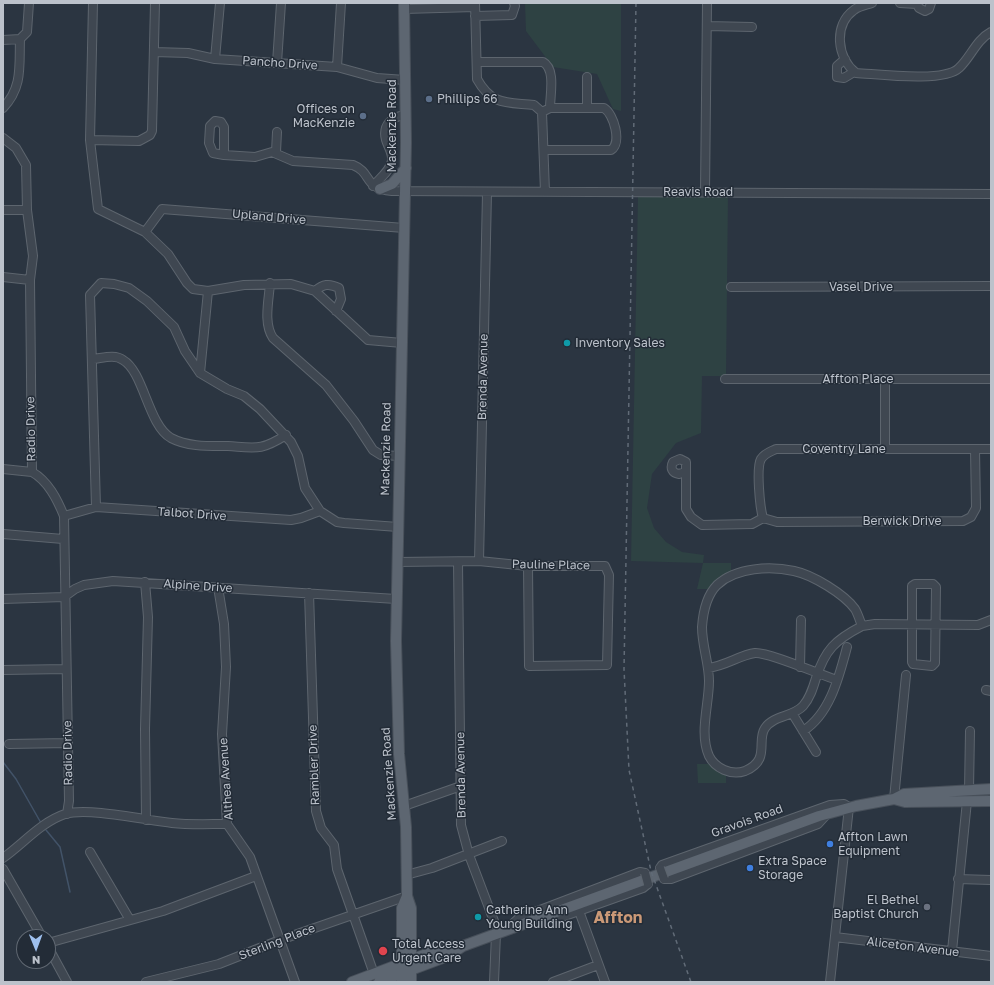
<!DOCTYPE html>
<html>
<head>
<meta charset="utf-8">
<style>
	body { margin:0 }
	#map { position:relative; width:994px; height:985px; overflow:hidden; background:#2b3541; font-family:"Golos Text",sans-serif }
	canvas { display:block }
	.frame { position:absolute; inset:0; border:4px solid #bcc2cb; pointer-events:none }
	.north { position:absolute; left:16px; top:929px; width:40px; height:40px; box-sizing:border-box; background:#232c37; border:1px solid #606872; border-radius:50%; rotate:179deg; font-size:11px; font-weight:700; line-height:16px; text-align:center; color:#bcc2cb }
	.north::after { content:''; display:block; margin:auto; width:14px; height:18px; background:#9ebfed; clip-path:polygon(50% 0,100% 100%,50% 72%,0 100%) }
</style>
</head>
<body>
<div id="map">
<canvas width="994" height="985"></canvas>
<div class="frame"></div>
<div class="north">N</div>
</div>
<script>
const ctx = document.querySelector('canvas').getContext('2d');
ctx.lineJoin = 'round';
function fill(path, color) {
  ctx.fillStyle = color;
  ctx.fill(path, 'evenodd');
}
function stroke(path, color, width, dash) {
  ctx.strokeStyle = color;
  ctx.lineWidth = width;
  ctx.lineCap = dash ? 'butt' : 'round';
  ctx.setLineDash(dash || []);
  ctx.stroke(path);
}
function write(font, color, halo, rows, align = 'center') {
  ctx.font = font + ' "Golos Text",sans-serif';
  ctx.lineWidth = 3;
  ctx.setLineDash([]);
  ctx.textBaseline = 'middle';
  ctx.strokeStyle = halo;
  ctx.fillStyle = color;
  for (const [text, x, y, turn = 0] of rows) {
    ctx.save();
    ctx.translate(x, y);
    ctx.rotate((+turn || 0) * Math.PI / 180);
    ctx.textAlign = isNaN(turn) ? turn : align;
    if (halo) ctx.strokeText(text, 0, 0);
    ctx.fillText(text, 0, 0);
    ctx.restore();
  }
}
fill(new Path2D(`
	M525 3H621V111L613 109 597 74 553 67 526 31Z
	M647 195H728L726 376H702L701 433 676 443 652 474 647 508 654 528 666 542 682 552 704 555 703 563H731V571L719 577 709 589H697L703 563 631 561 638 197Z
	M697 764H711L719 772 726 775V783H698Z`), '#2e4243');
stroke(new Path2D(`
	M3 762 16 779 41 823
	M46 830 60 847 70 892`), '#425368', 1.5);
const minor = new Path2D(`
	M93 3 90 140 98 209 145 232 168 254 187 283 193 289 208 291 244 285 291 284 315 291 368 340 402 343
	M475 3 477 79C492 106 507 102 534 105L542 112 545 192
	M872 3C866 5 859 6 854 10 833 25 837 58 856 73 877 74 944 83 959 68 971 57 976 40 991 32
	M900 3 917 4
	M917 4 919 8 925 11 929 9 931 3
	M404 9 475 7
	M475 16 512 15 515 6 514 3
	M707 26 752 27
	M3 40 20 39
	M154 52 188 53 215 59 337 67 377 78 405 80
	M215 59 220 3
	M845 59 837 66V77L844 78 854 72
	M477 62H543C556 69 550 95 550 108
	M277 63 281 3
	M337 67 341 3
	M587 77V108
	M3 108C23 87 19 66 20 39L27 32 29 3
	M542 112 550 108H604C614 114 622 143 611 150H545
	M215 121 221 122 224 127V155L213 153 209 143 210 126Z
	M3 138 16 148 26 165 27 210 33 256 30 280 32 472C48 481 57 499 64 516L69 801 67 814
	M90 140 139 141 150 135 152 131 155 3
	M276 152 277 132
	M224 155 255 157 272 152 293 161 353 165C373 173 362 188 392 191L991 194
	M373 186C379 179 390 171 392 161 393 153 388 147 386 140 382 125 392 116 406 115
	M705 192 707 3
	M3 210H27
	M145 232 162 209 404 228
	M3 277 30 280
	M270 283C269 300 263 323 273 338L326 385 354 421 373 450 381 455 399 456
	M731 287 991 286
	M315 291C323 284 329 283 339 288L341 299 336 311
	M93 359C103 358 115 354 123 360 144 372 148 425 171 438 188 447 209 446 228 446 256 448 261 451 286 435
	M200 373 208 291
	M725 379H991
	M885 448V379
	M3 469 32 472
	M685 472 679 474C672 473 670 468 673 462L680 459 686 462V509L691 517 702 525 752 524 763 518
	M96 507 90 295 101 283 114 284 129 288 147 301 174 327 185 351 200 373 227 389 244 396 260 409 291 442 298 456 305 488 320 511 337 522 344 523 398 527
	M64 516 96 507 291 520 301 518 320 511
	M763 518C760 508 756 468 761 459 765 453 770 452 776 449H991
	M763 518 777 522 963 521 971 517 976 508 975 449
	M3 534 63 539
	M479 561 487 193
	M397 562 479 561 528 566H605L609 575 607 665 529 666 528 566
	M458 562 461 825 469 855 494 921 496 934 494 982
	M145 582 148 617 145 729 146 820
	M915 584H933L936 587 935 663 932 666 913 664 912 662V586Z
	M218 587 224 624 226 667 222 734 227 824 250 857 295 982
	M309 593 316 811 321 828 334 845 337 869 374 974
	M3 599 64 597 75 589 84 585 113 581 396 599
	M862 626C835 640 825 650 816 678 813 688 810 698 803 706 793 717 774 715 765 728 756 741 771 760 745 771 731 776 715 768 709 756 699 733 709 705 709 681 709 663 702 646 702 627 703 613 706 596 717 585 736 567 771 566 794 571 813 575 844 594 855 609 858 614 860 621 862 626L875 624 978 625 991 620
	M800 667 801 620
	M708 668C725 666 740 655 755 653 769 652 821 675 837 680
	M3 670 66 669
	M986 690 991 691
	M792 713 816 752
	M803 731C830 714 839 677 847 647
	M9 744 68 743
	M969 790 970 731
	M894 799 906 675
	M404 806 461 786
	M90 852 130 920
	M3 858C23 844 41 822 65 814 88 807 145 820 172 823 190 825 209 824 227 824
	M660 868 662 865 830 805 844 804 849 807 830 982
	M3 869 42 937
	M406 875 432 868 502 841
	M664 879H671L818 824 828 813
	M958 879 991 880
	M579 911 605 982
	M544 917 559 918 643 888 648 884
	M507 929 519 918 640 872 645 873
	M835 937 991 956
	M48 943 163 911 256 876
	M48 947 67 982
	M952 951 967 801
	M146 982 219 964 280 940 407 896
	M553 982 598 965`);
const major = new Path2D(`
	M404 3 406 143 396 641 399 754 406 827 407 896 411 908V982
	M380 189 392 184 406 168
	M894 799 905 802 991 801
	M352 982 445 947 463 946
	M379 982 448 956 463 946 819 816 856 806 894 799 904 794 991 789
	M402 982V908L407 896`);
stroke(minor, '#5d656e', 10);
stroke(major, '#48505a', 12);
stroke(minor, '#3f4751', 8);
stroke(major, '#5d6671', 10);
stroke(new Path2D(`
	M636 3 624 669 629 770 651 871 691 982`), '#616b77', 1.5, [4, 4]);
const minorBridge = new Path2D(`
	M660 868 664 879
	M645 873 648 884`);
stroke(minorBridge, '#5d656e', 10, []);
stroke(minorBridge, '#3f4751', 8);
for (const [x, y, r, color] of [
	[429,99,4,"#5c6f8a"],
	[363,116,4,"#5c6f8a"],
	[567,343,4,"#0f9aa8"],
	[830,844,4,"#3f7fe0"],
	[750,868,4,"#3f7fe0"],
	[927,907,4,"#6b7280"],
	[478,917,4,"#0f9aa8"],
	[383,951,5,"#e0444e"]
]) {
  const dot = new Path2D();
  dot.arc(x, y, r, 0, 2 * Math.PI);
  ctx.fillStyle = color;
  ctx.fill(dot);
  stroke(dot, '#232c37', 1.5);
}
write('12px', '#bcc2cb', '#232c37', [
	["Pancho Drive",280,63,4],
	["Mackenzie Road",392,126,-90],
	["Reavis Road",698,192],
	["Upland Drive",269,217,5],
	["Vasel Drive",861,287],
	["Brenda Avenue",483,377,-89],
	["Affton Place",858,379],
	["Radio Drive",31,429,-91],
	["Mackenzie Road",386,449,-89],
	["Coventry Lane",844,449],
	["Talbot Drive",192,514,4],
	["Berwick Drive",902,521],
	["Pauline Place",551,565,1],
	["Alpine Drive",198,586,4],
	["Radio Drive",68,753,-91],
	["Rambler Drive",314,765,-92],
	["Mackenzie Road",389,774,-94],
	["Brenda Avenue",461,775,-91],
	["Althea Avenue",226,779,-94],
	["Gravois Road",747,821,-20],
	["Sterling Place",277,942,-21],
	["Aliceton Avenue",913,947,7]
]);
write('12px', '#bcc2cb', '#232c37', [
	["Phillips 66",437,99],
	["Offices on",355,109,"right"],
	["MacKenzie",355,123,"right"],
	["Inventory Sales",575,343],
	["Affton Lawn",838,837],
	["Equipment",838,851],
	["Extra Space",758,861],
	["Storage",758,875],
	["El Bethel",919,900,"right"],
	["Baptist Church",919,914,"right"],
	["Catherine Ann",486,910],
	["Young Building",486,924],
	["Total Access",392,944],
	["Urgent Care",392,958]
], 'left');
write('bold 16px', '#cb9977', '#232c37', [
	["Affton",618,918]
]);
</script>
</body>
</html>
